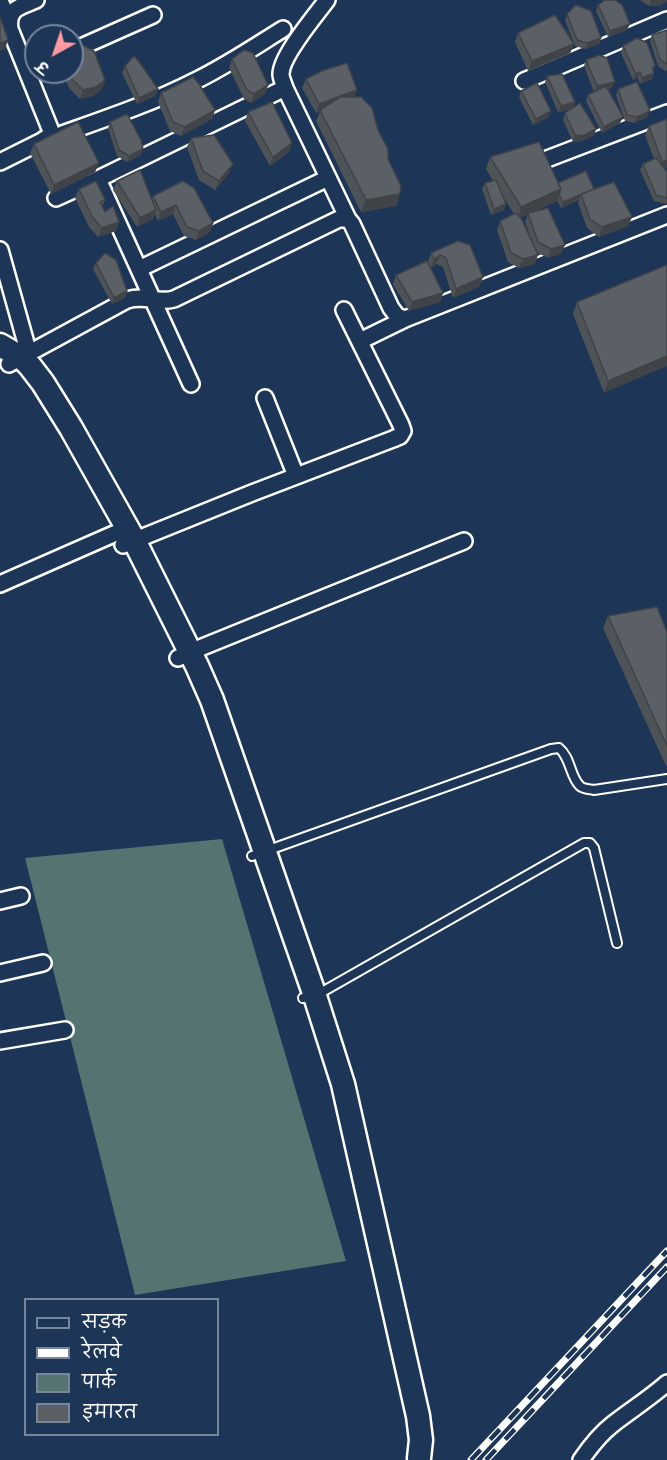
<!DOCTYPE html>
<html>
<head>
<meta charset="utf-8">
<style>
	body { margin:0 }
	#map { position:relative; width:667px; height:1460px; overflow:hidden; background:#1d3557; font-family:"Indie Flower","Playpen Sans Deva",sans-serif }
	canvas { display:block }
	.legend { position:absolute; left:24px; top:1298px; width:195px; height:138px; box-sizing:border-box; background:#1d3557; border:2px solid #77869a; margin:0; padding:8px 10px; list-style:none; font-size:18px; color:#fff }
	.legend li { display:flex; align-items:center; gap:12px; height:30px }
	.legend b { width:30px; border:2px solid #77869a }
	.north { position:absolute; left:24px; top:24px; width:60px; height:60px; box-sizing:border-box; background:#1d3557; border:2px solid #77869a; border-radius:50%; rotate:220deg; font-size:16px; font-weight:700; line-height:24px; text-align:center; color:#fff }
	.north::after { content:''; display:block; margin:auto; width:21px; height:27px; background:#ff9aa2; clip-path:polygon(50% 0,100% 100%,50% 72%,0 100%) }
</style>
</head>
<body>
<div id="map">
<canvas width="667" height="1460"></canvas>
<ul class="legend">
<li><b style="height:8px;background:#1d3557"></b>सड़क</li>
<li><b style="height:8px;background:#fff"></b>रेलवे</li>
<li><b style="height:16px;background:#547371"></b>पार्क</li>
<li><b style="height:16px;background:#5b6066"></b>इमारत</li>
</ul>
<div class="north">उ</div>
</div>
<script>
const ctx = document.querySelector('canvas').getContext('2d');
ctx.lineJoin = 'round';
function fill(path, color) {
  ctx.fillStyle = color;
  ctx.fill(path, 'evenodd');
}
function stroke(path, color, width, dash) {
  ctx.strokeStyle = color;
  ctx.lineWidth = width;
  ctx.lineCap = dash ? 'butt' : 'round';
  ctx.setLineDash(dash || []);
  ctx.stroke(path);
}
fill(new Path2D(`
	M222 839 346 1261 135 1295 25 858Z`), '#547371');
const service = new Path2D(`
	M252 856 551 749 559 748C571 758 570 777 580 786 583 789 589 789 594 790L667 779
	M303 998 315 996 584 843H590L594 848 617 943`);
const minor = new Path2D(`
	M327 0C315 16 281 56 281 74 281 79 284 84 285 88L348 219
	M0 1 9 20
	M72 51 153 15
	M524 81 667 20
	M62 134C107 118 152 103 195 81 226 66 254 47 283 29
	M547 159 667 113
	M0 162 42 141 49 136 51 131 10 29C7 8 20 7 36 0
	M56 198 98 179
	M0 250 29 354
	M139 269 328 178
	M360 341 405 319
	M9 364 127 300C146 294 157 304 174 299L339 219H348L352 224 391 308 397 316 405 319 667 215
	M191 384 98 179 285 88
	M265 398 296 476
	M123 545 252 493 393 439 400 436 403 431 401 425 344 310
	M0 584 116 533
	M178 658 190 652 464 541
	M0 901 21 896
	M0 973 43 963
	M0 1041 65 1030
	M581 1460C590 1447 600 1434 613 1424 631 1410 650 1398 667 1383`);
const secondary = new Path2D(`
	M0 345 22 358 30 366 43 383 71 428 134 540 197 666 212 700 315 996 343 1084 418 1416 421 1440 419 1458`);
stroke(service, '#fff', 12);
stroke(minor, '#fff', 20);
stroke(secondary, '#fff', 27);
stroke(service, '#1d3557', 8);
stroke(minor, '#1d3557', 15);
stroke(secondary, '#1d3557', 22);
const rail = new Path2D(`
	M471 1460 667 1251
	M486 1460 667 1267`);
stroke(rail, '#fff', 7);
stroke(rail, '#1d3557', 4.5, [14]);
fill(new Path2D(`
	M640 0H667V1L659 6H649Z
	M598 5 627 30 608 37 596 11Z
	M567 14 601 38 599 44 585 49 575 46 565 20Z
	M667 30V70L665 71 658 66 650 41 652 35Z
	M518 33 574 44 570 53 528 71 515 42Z
	M623 46 655 65 653 71 654 73 652 79 640 84 638 78 633 80 621 53Z
	M232 59 268 85 265 94 251 103 244 99 229 68Z
	M586 60 612 88 608 89 620 123 602 133 586 101 588 95 594 92 584 66Z
	M125 66 158 89 155 96 137 104 122 73Z
	M62 72H72L105 80 102 89 93 96 80 99 69 88Z
	M547 76 575 102 573 108 596 129 594 135 580 142H573L563 120 565 113 572 109 558 112 545 82Z
	M306 79 357 90 354 97 378 130 400 194 396 206 361 212 316 121 320 112 316 113 302 88Z
	M618 89 647 117 635 123 625 121 616 95Z
	M521 91 549 117 533 125 519 97Z
	M161 93 215 110 212 119 181 136 170 131 158 102Z
	M248 112 289 152 270 166 245 121Z
	M667 119 664 169 667 172V204L654 201 640 170 643 164 654 159 645 135 649 126Z
	M110 122 141 155 127 162 117 156 108 128Z
	M191 138 229 173 215 190 199 180 187 147Z
	M34 144 99 163 95 172 51 194 30 153Z
	M490 157 558 183 593 190 632 217 628 226 599 237 587 228 578 203 579 200 561 208 557 200V201L532 212 561 254 548 258 536 252 535 264 519 268 508 262 497 230 500 221 514 214 504 198V210L491 215 482 189 485 183 493 181 486 169ZM528 214 525 222 532 242 520 218Z
	M117 181 152 199 153 196 183 181 213 223 210 232 196 240 184 236 173 214 158 221 155 214 153 219 137 227 113 190Z
	M79 189 105 200 102 207 105 212 119 222 116 231 98 237 89 227 75 198Z
	M458 241 480 286 453 298 443 267 437 264 431 268 428 262 431 253Z
	M96 263 127 291 125 298 112 304 93 269Z
	M667 265 604 393 573 314 577 302Z
	M396 275 443 293 440 302 409 311 393 284Z
	M608 616 667 632V765L666 766 603 628Z`), '#4e5358');
fill(new Path2D(`
	M651 0H667V1L659 6H649Z
	M630 24 627 30 608 37 610 31Z
	M601 38 599 44 585 49 587 43Z
	M8 40 5 49 0 51V43Z
	M574 44 570 53 528 71 532 61Z
	M640 72 638 78 633 80 636 74Z
	M654 73 652 79 640 84 642 78Z
	M105 80 102 89 93 96 80 99 83 90Z
	M615 82 612 88 594 92 597 86Z
	M268 85 265 94 251 103 254 94Z
	M158 89 155 96 137 104 139 98Z
	M357 90 353 99 320 110V112L316 113 319 104Z
	M575 102 573 108 558 112 561 106Z
	M215 110 212 119 181 136 185 127Z
	M551 111 549 117 533 125 536 119Z
	M650 111 647 117 635 123 637 117Z
	M623 117 620 123 602 133 604 127Z
	M596 129 594 135 580 142H573L575 135Z
	M292 143 289 152 270 166 273 157Z
	M143 149 141 155 127 162 129 156Z
	M667 160V168L659 171 662 162Z
	M99 163 95 172 51 194 54 185Z
	M233 164 229 173 215 190 219 181Z
	M561 189 557 201 517 219 521 207Z
	M594 189 581 194 579 200 561 208 563 202Z
	M400 194 396 206 361 212 366 200Z
	M506 204 504 210 491 215 494 209Z
	M176 205 173 214 158 221 161 212Z
	M156 210 153 219 137 227 140 218Z
	M632 217 628 226 599 237 602 227Z
	M119 222 116 231 98 237 102 228Z
	M213 223 210 232 196 240 199 231Z
	M565 245 561 254 548 258 551 249Z
	M440 255 437 264 431 268 434 259Z
	M538 255 535 264 519 268 523 259Z
	M483 277 480 286 453 298 456 289Z
	M127 291 125 298 112 304 114 298Z
	M443 293 440 302 409 311 412 302Z
	M667 356V366L604 393 608 381Z`), '#404347');
const building = new Path2D(`
	M605 0H615L622 5 630 24 610 31 598 5Z
	M576 5 591 11 601 38 587 43 577 40 567 14Z
	M555 15 574 44 532 61 518 33Z
	M0 17 8 40 0 43Z
	M667 30V65L660 59 652 35Z
	M637 38 647 43 655 65 652 68 654 73 642 78 640 72 636 74 623 46Z
	M82 45 94 51 105 80 96 87 83 90 72 79 69 72H72V52Z
	M244 50 253 53 268 85 254 94 247 90 232 59Z
	M599 55 607 58 615 82 597 86 586 60Z
	M134 56 140 63 158 89 139 98 125 66Z
	M347 63 357 90 319 104 306 79 324 70Z
	M562 74 575 102 561 106 547 76Z
	M193 77 199 84 215 110 185 127 173 122 161 93Z
	M637 82 650 111 637 117 627 115 618 89Z
	M537 83 551 111 536 119 521 91Z
	M606 86 623 117 604 127 588 95Z
	M340 97H361L372 108 378 130 388 149V159L401 186 400 194 366 200 320 110Z
	M272 102 292 143 273 157 248 112Z
	M580 103 596 129 583 136 575 135 565 113Z
	M127 114 141 140 143 149 129 156 119 150 110 122Z
	M667 119V160L662 162 649 126Z
	M78 122 99 163 54 185 34 144Z
	M214 135 233 164 219 181 203 171 191 138Z
	M539 142 561 189 521 207 490 157Z
	M656 158 667 172V198L656 195 643 164Z
	M140 170 156 210 140 218 117 181Z
	M586 171 594 189 563 202 559 194 561 189 558 183Z
	M496 180 506 204 494 209 485 183Z
	M96 181 105 200 100 202 105 212 113 206 119 222 102 228 93 218 79 189Z
	M183 181 194 188 213 223 199 231 187 227 176 205 161 212 153 196Z
	M614 182 632 217 602 227 590 219 581 194Z
	M548 208 565 245 551 249 538 242 528 213Z
	M516 213 522 220 538 255 523 259 511 253 500 221Z
	M458 241 470 245 483 277 456 289 446 258 440 255 434 259 431 253Z
	M105 253 116 260 127 291 114 298 96 263Z
	M427 261 443 293 412 302 396 275Z
	M667 265V356L608 381 577 302Z
	M657 607 667 632V746L608 616Z`);
fill(building, '#5b6066');
stroke(building, '#404347', 1.5);
</script>
</body>
</html>
